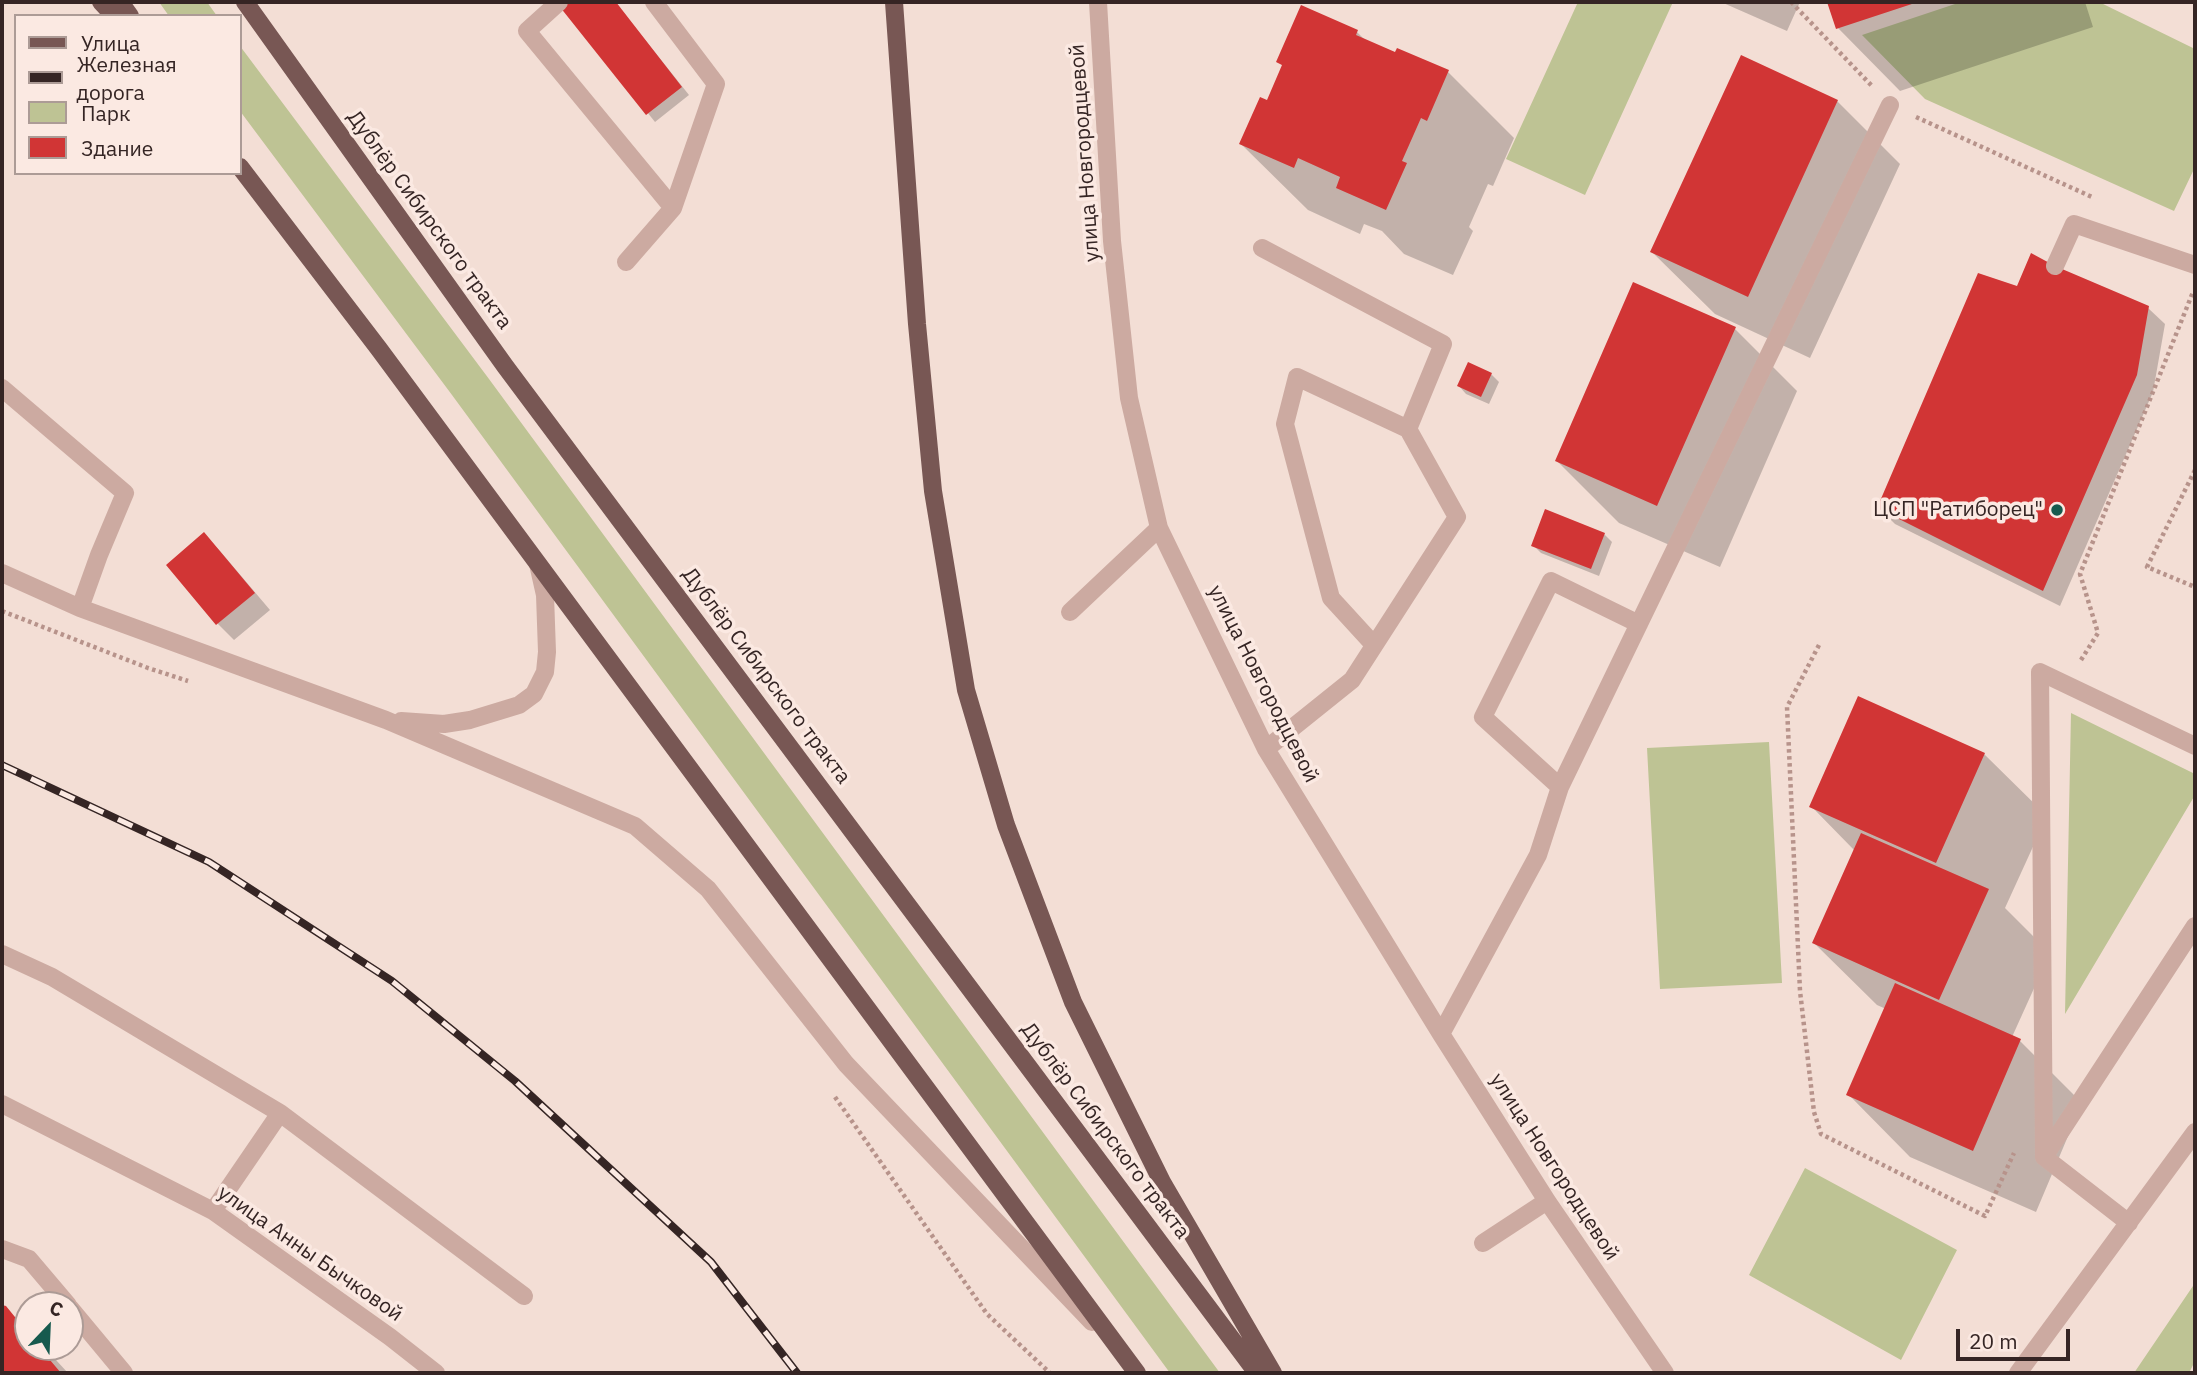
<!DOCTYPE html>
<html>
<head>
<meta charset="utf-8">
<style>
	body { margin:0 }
	#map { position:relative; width:2197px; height:1375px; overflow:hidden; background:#f3ded5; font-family:"IBM Plex Sans",sans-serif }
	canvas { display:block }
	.frame { position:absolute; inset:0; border:4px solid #352524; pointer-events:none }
	.legend { position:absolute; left:14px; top:14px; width:228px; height:161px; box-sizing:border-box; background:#fbe9e2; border:2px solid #ac9b96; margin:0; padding:9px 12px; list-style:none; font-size:21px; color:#352524 }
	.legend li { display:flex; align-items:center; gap:14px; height:35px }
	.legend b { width:35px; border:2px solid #ac9b96 }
	.north { position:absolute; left:14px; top:1291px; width:70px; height:70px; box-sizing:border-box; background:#fbe9e2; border:2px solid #ac9b96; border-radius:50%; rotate:23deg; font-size:19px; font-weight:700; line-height:28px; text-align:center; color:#352524 }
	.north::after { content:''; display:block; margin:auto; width:24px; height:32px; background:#175a4e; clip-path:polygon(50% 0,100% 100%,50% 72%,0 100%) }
	.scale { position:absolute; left:1956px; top:1329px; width:114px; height:32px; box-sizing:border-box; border:4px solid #352524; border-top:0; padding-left:9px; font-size:21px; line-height:24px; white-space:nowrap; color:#352524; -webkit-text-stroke:5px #fbe9e2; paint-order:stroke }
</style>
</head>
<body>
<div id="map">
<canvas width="2197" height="1375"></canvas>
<div class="frame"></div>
<ul class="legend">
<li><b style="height:9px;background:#785754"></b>Улица</li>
<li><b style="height:9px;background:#352524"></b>Железная дорога</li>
<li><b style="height:19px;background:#bec394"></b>Парк</li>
<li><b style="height:19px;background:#d13535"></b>Здание</li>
</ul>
<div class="north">С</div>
<div class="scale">20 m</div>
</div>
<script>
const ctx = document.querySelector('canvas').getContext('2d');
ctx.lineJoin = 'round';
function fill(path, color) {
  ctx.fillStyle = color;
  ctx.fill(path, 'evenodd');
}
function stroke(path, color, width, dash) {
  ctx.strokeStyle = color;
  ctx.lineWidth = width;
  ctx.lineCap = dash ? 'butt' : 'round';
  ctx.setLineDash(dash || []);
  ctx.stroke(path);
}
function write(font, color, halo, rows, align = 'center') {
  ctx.font = font + ' "IBM Plex Sans",sans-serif';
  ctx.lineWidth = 7;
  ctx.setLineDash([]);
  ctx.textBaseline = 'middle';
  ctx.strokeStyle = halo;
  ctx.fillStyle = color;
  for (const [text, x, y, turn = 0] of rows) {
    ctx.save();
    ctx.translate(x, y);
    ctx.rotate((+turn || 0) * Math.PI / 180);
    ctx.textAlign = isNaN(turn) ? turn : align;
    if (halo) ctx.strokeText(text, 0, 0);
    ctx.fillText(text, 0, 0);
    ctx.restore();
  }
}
fill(new Path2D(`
	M159 2H207L217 16H169Z
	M1578 2H1673L1585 195 1506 159Z
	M1961 2H2099L2195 49V167L2174 211 1925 99 1862 35Z
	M240 46 489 379 1220 1373H1170L452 395 240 111Z
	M2071 713 2195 774V795L2065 1014Z
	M1769 742 1782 983 1660 989 1647 748Z
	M1805 1168 1957 1250 1901 1360 1749 1275Z
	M2195 1283V1361L2189 1373H2134Z`), '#bec394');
fill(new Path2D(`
	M559 2H615L689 95 655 122Z
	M1721 2H1800L1787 31Z
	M1829 2H2085L2093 27 1900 91 1838 28Z
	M1357 32 1367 42 1448 72 1514 138 1493 186 1488 184 1469 227 1473 231 1453 275 1404 254 1382 231 1364 224 1360 234 1308 210 1241 144 1268 103 1284 67 1278 61Z
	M1742 57 1837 101 1900 164 1810 358 1715 314 1652 252Z
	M2018 288 2148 308 2165 324 2153 392 2060 606 1895 524 1879 508Z
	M1735 329 1797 391 1720 567 1619 523 1557 461Z
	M1491 374 1499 382 1489 404 1466 394 1459 386Z
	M1604 534 1612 542 1599 576 1541 553 1533 545Z
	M204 535 220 551 270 610 234 640 218 624Z
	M1984 754 2047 816 2005 908 2050 953 2012 1037 2020 1041 2082 1103 2036 1212 1910 1157 1848 1094 1886 1009 1877 1005 1814 943 1855 851 1811 806Z
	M2 1307 28 1331V1347H44L68 1373H2Z`), '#0003');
fill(new Path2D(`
	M556 2H616L682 87 646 115Z
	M1827 2H1918L1836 29Z
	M1301 5 1358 30 1356 35 1395 52 1397 48 1449 70 1427 121 1421 118 1402 161 1407 163 1386 210 1336 188 1340 177 1298 158 1294 168 1239 144 1260 97 1267 100 1282 65 1276 62Z
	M1741 55 1838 100 1748 297 1650 252Z
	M2031 253 2055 266 2149 306 2137 375 2043 591 1877 508 1978 273 2017 286Z
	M1633 282 1736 327 1657 506 1555 461Z
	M1468 362 1492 373 1481 397 1457 386Z
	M1545 509 1605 533 1591 569 1531 546Z
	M204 532 255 593 216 625 166 565Z
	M1858 696 1985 753 1936 863 1809 807Z
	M1861 833 1989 889 1939 1000 1812 943Z
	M1895 983 2021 1039 1973 1151 1846 1095Z
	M2 1305 6 1306 28 1333V1347H39L61 1373H2Z`), '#d13535');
stroke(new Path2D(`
	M1791 2 1872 86
	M1916 117 2092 197
	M2195 470 2147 567 2195 587
	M2 611 148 668 188 681
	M1819 645 1787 707 1800 991 1814 1112 1821 1134 1985 1216 2014 1153
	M2081 660 2098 633 2080 574 2193 292
	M835 1097 987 1314 1050 1373`), '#b7938b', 4.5, [3.5, 3.5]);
stroke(new Path2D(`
	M559 2 527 31 673 208
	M1098 2 1112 241 1129 398 1159 528 1266 749 1441 1034 1547 1201 1665 1373
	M1262 248 1443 344 1408 429 1457 517 1352 680 1266 749
	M626 262 673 208 716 84 654 2
	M2055 266 2074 224 2195 265
	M2 388 125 493 99 555 80 608
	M2 573 80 608 386 720 635 826 708 889 846 1064 1092 1322
	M1070 612 1159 528
	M1374 645 1331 598 1285 424 1297 377 1408 429
	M401 721 444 724 470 720 519 705 534 694 545 672 547 652 545 595 538 564
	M1560 787 1483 717 1551 581 1639 624
	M2 954 52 977 280 1113 524 1296
	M1441 1034 1538 855 1560 787 1890 105
	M2 1104 213 1211 390 1337 436 1373
	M2044 1157 2040 672 2195 746
	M2044 1157 2195 926
	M2044 1157 2129 1223
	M213 1211 280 1113
	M1483 1243 1547 1201
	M2 1249 29 1259 68 1305
	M70 1308 124 1373
	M2018 1373 2195 1132`), '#ccaaa1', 18);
stroke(new Path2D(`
	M101 2 114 16
	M120 2 130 16
	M245 2 505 366 1257 1373
	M894 2 917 324 933 491 966 690 1006 825 1073 1002 1162 1182 1273 1373
	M240 167 379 349 1137 1373`), '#785754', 18);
const rail = new Path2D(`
	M2 765 209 862 392 981 515 1081 711 1262 797 1373`);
stroke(rail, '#352524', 8);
stroke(rail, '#fbe9e2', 5, [16]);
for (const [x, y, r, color] of [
	[2057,510,7,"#175a4e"]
]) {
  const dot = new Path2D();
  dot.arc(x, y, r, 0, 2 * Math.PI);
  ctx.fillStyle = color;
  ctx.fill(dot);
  stroke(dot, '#fbe9e2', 2.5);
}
write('21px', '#352524', '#fbe9e2', [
	["улица Новгородцевой",1085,153,-94],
	["Дублёр Сибирского тракта",429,220,54],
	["Дублёр Сибирского тракта",766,676,53],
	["улица Новгородцевой",1263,684,63],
	["Дублёр Сибирского тракта",1105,1131,53],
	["улица Новгородцевой",1554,1167,57],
	["улица Анны Бычковой",310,1254,35]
]);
write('21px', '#352524', '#fbe9e2', [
	["ЦСП \"Ратиборец\"",2043,510]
], 'right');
</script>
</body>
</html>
